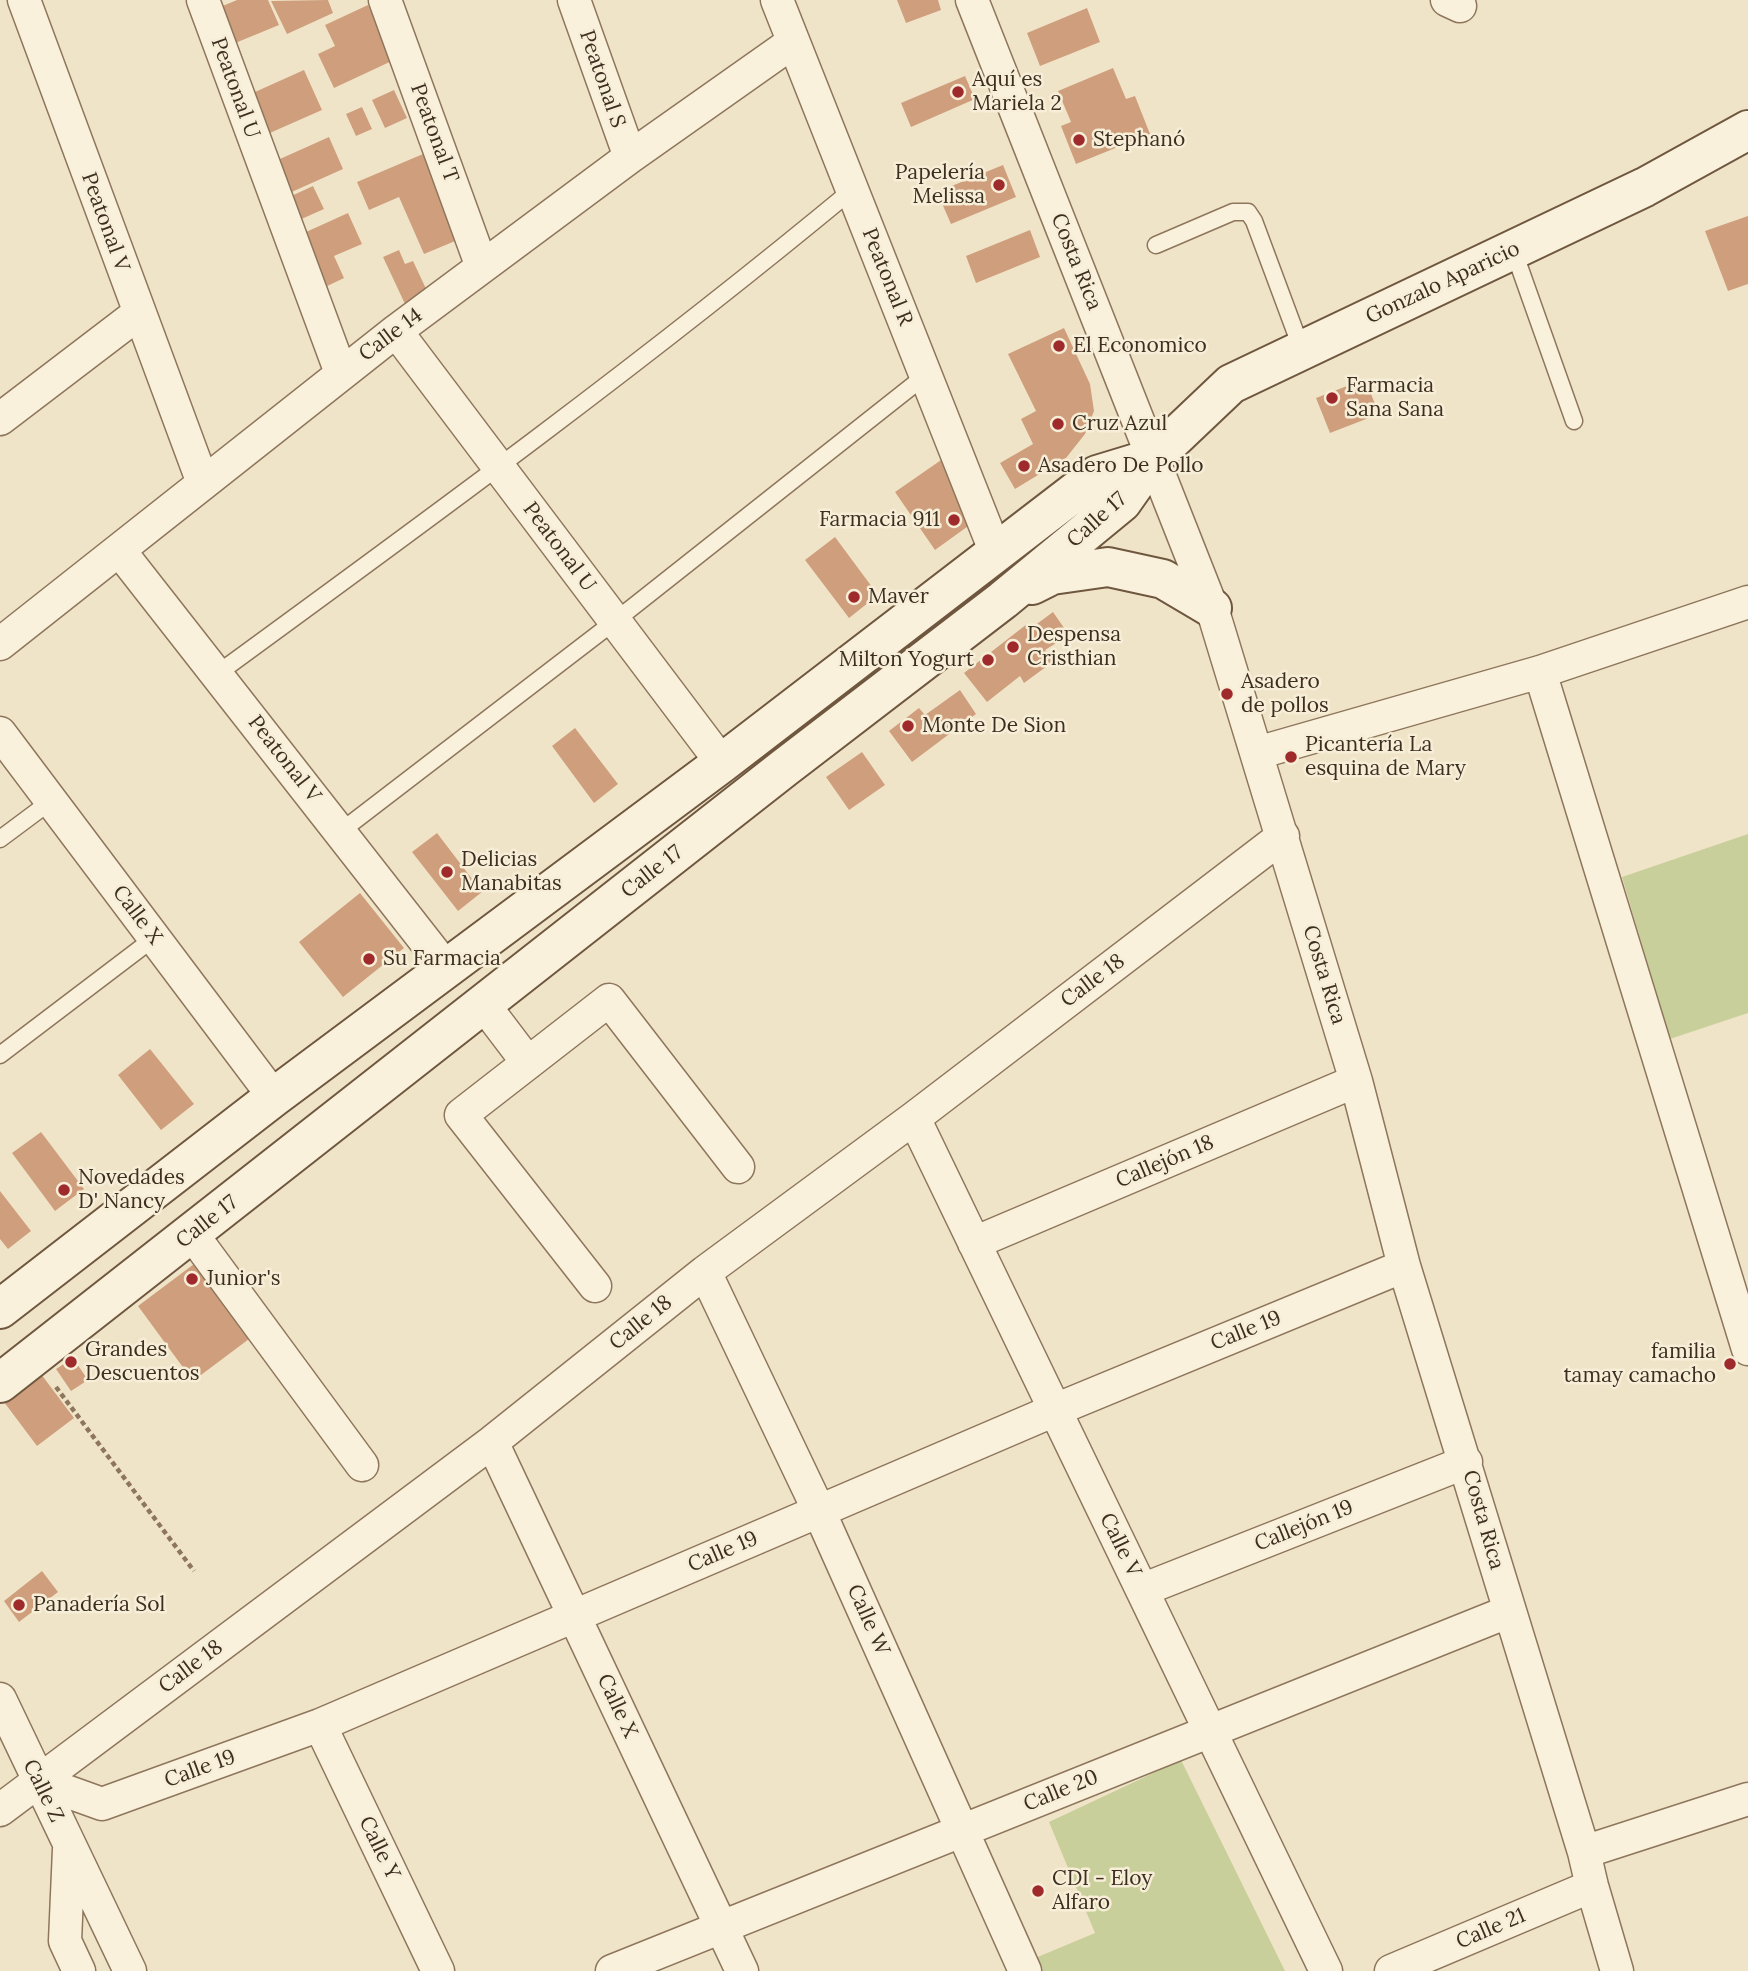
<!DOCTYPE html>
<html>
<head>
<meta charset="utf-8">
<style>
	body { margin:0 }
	canvas { display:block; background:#f0e4c8 }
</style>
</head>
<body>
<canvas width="1748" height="1971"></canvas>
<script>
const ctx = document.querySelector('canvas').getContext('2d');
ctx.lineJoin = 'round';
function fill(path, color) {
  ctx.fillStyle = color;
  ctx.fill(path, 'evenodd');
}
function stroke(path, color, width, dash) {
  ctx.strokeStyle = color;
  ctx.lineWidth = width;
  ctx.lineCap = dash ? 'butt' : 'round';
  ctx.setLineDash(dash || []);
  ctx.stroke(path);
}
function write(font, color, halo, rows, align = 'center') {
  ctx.font = font + ' Lora,serif';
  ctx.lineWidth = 5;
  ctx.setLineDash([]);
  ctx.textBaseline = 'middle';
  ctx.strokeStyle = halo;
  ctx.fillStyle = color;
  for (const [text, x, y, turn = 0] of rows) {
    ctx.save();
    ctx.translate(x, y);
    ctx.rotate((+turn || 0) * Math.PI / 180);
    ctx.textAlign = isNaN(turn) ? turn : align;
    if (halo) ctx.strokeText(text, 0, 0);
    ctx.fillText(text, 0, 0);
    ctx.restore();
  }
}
fill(new Path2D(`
	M1748 834V1013L1670 1039 1622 877Z
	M1181 1760 1285 1971H1033L1028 1961 1095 1933 1049 1822Z`), '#c9cf9b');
fill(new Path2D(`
	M237 0H268L279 25 228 46 213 10Z
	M328 0 333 13 287 34 271 1Z
	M897 0H938L941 10 906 23Z
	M368 5 394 60 334 88 318 54 335 46 325 25Z
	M1087 8 1100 42 1040 66 1027 33Z
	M1113 68 1126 99 1135 96 1150 134 1076 164 1061 126 1071 122 1058 91Z
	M304 70 322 110 263 136 246 96Z
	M965 76 975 99 911 127 901 103Z
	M394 90 407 118 385 128 372 100Z
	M362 107 372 129 356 136 346 114Z
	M329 137 343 169 285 195 271 163Z
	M423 154 460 239 424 254 399 197 369 210 357 182Z
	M1003 165 1016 197 951 224 937 192Z
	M313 186 324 209 297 221 287 198Z
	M348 213 362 244 334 256 344 278 319 290 295 237Z
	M1748 216V284L1728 291 1705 231Z
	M1030 230 1040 257 976 283 966 256Z
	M399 250 405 264 413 261 428 293 405 304 383 257Z
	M1064 328 1090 384 1094 411 1085 434 1066 458 1015 489 1000 463 1033 444 1021 419 1036 411 1008 354Z
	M1365 379 1379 414 1330 433 1316 398Z
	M944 458 971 524 935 550 895 492Z
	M835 537 878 595 849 618 805 560Z
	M1053 612 1069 635 1045 650 1054 661 1024 683 1020 676 987 702 964 673 1027 624 1030 629Z
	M960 690 976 714 912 762 889 731 919 708 925 715Z
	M575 728 618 784 594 803 552 746Z
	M862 752 885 785 849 810 826 777Z
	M437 833 482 892 458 911 412 852Z
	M360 893 404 948 343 997 299 942Z
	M150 1049 194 1104 161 1130 118 1075Z
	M41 1132 84 1189 55 1211 12 1153Z
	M0 1191 31 1231 8 1249 0 1239Z
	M194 1264 249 1339 193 1381 138 1306Z
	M73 1358 88 1380 71 1391 56 1369Z
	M41 1374 74 1418 37 1446 4 1402Z
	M42 1571 58 1592 19 1622 4 1601Z`), '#cf9f7d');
const lane = new Path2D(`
	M1156 245 1233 212H1248L1254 221 1302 350
	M1513 249 1574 421
	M217 674C432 517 647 360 852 190
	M340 832 615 621 926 375
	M0 839 51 801
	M0 1055 154 938`);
const street = new Path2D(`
	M24 0 203 483
	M203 0 341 373
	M385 0 482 267
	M574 0 630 157
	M777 0 996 553
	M972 0 1212 608 1356 1081 1404 1266 1584 1852 1592 1886 1617 1971
	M1447 0 1460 6
	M396 331 722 763
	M0 419 139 313
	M119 550 447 969
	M0 644 396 331 630 157 793 42
	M1540 672 1748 1349
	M0 733 274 1097
	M1257 753 1540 672 1748 602
	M484 1005 528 1063
	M914 1118 1326 1971
	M192 1234 362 1465
	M974 1243 1356 1081
	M705 1272 819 1511 1025 1971
	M595 1286 461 1115 609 1000 738 1167
	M492 1442 742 1971
	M1142 1590 1466 1462
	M0 1699 130 1971
	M320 1725 438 1971
	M38 1781 102 1804 320 1725 1055 1410 1404 1266
	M0 1810 492 1442 705 1272 914 1118 1283 836
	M69 1849 65 1941 79 1971
	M1584 1852 1748 1799
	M612 1971 1510 1611
	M1391 1971 1592 1886`);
const secondary = new Path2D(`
	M1032 585 1052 575 1108 567 1163 579 1212 608
	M0 1309 274 1097 722 763 1097 475 1153 458
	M0 1383 784 768 1003 600 1122 502 1153 458 1231 384 1645 187 1748 130`);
stroke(lane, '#8d765c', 19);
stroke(street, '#8d765c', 35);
stroke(secondary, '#6f573f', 42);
stroke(new Path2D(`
	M56 1387 194 1571`), '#8d765c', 4.5, [5, 3.5]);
stroke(lane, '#faf1dc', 16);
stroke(street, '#faf1dc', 32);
stroke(secondary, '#faf1dc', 38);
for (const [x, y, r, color] of [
	[958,92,7,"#9e2a2b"],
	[1079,140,7,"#9e2a2b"],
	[999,185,7,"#9e2a2b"],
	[1059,346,7,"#9e2a2b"],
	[1332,398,7,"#9e2a2b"],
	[1058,424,7,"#9e2a2b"],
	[1024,466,7,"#9e2a2b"],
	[954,520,7,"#9e2a2b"],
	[854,597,7,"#9e2a2b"],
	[1013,647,7,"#9e2a2b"],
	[988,660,7,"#9e2a2b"],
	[1227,694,7,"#9e2a2b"],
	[908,726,7,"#9e2a2b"],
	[1291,757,7,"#9e2a2b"],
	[447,872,7,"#9e2a2b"],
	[369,959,7,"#9e2a2b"],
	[64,1190,7,"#9e2a2b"],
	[192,1279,7,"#9e2a2b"],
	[71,1362,7,"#9e2a2b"],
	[1730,1364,7,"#9e2a2b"],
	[19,1605,7,"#9e2a2b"],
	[1038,1891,7,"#9e2a2b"]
]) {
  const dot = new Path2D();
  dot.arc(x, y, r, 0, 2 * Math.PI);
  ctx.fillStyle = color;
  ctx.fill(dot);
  stroke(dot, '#f7eed8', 2.5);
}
write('21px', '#3d2e20', '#f7eed8', [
	["Peatonal S",602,79,71],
	["Peatonal U",235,88,70],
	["Peatonal T",434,133,70],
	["Peatonal V",105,222,70],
	["Costa Rica",1076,262,68],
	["Peatonal R",887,277,68],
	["Gonzalo Aparicio",1443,283,-25],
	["Calle 14",391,335,-37],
	["Calle 17",1097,520,-42],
	["Peatonal U",559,547,53],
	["Peatonal V",284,759,52],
	["Calle 17",652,872,-38],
	["Calle X",137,915,53],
	["Costa Rica",1324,975,73],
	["Calle 18",1093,981,-37],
	["Callejón 18",1165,1162,-23],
	["Calle 17",207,1222,-38],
	["Calle 18",641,1323,-39],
	["Calle 19",1246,1331,-22],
	["Costa Rica",1483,1520,74],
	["Callejón 19",1304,1526,-22],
	["Calle V",1120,1545,64],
	["Calle 19",723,1552,-23],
	["Calle W",868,1620,66],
	["Calle 18",191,1667,-37],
	["Calle X",617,1706,65],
	["Calle 19",200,1769,-20],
	["Calle Z",43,1791,64],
	["Calle 20",1061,1791,-22],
	["Calle Y",379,1848,64],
	["Calle 21",1491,1929,-23]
]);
write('21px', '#3d2e20', '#f7eed8', [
	["Aquí es",972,80],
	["Mariela 2",972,104],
	["Stephanó",1093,140],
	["Papelería",985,173,"right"],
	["Melissa",985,197,"right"],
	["El Economico",1073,346],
	["Farmacia",1346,386],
	["Sana Sana",1346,410],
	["Cruz Azul",1072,424],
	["Asadero De Pollo",1038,466],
	["Farmacia 911",940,520,"right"],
	["Maver",868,597],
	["Despensa",1027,635],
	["Cristhian",1027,659],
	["Milton Yogurt",974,660,"right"],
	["Asadero",1241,682],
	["de pollos",1241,706],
	["Monte De Sion",922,726],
	["Picantería La",1305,745],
	["esquina de Mary",1305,769],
	["Delicias",461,860],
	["Manabitas",461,884],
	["Su Farmacia",383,959],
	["Novedades",78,1178],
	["D' Nancy",78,1202],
	["Junior's",206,1279],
	["Grandes",85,1350],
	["Descuentos",85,1374],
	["familia",1716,1352,"right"],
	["tamay camacho",1716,1376,"right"],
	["Panadería Sol",33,1605],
	["CDI - Eloy",1052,1879],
	["Alfaro",1052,1903]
], 'left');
</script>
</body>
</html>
